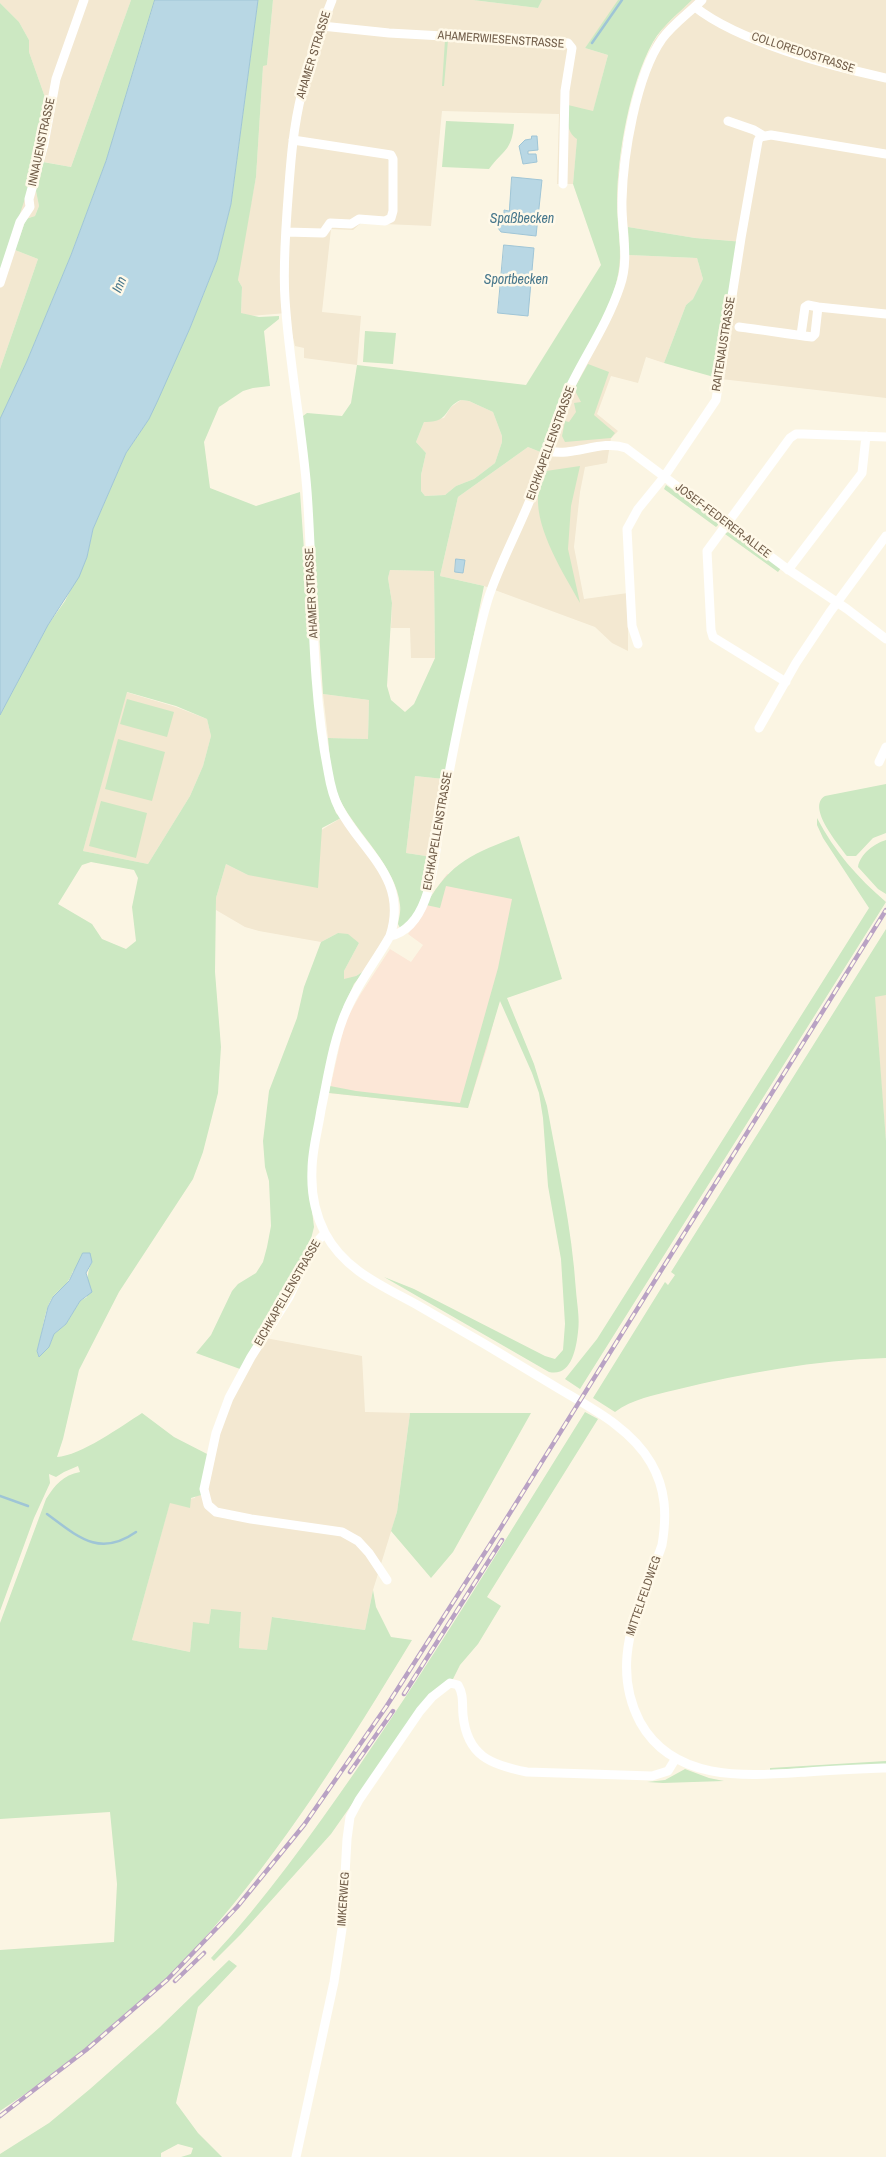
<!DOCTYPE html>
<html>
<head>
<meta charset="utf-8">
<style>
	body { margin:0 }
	canvas { display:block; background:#fbf5e3 }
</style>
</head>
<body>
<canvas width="886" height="2157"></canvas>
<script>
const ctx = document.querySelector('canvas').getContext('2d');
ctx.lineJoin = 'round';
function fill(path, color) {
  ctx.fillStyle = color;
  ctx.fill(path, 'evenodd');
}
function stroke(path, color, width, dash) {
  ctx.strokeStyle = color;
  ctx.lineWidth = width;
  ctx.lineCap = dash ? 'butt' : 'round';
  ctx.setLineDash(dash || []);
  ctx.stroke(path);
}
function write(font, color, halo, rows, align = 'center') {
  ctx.font = font + ' "Archivo Narrow",sans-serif';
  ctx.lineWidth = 5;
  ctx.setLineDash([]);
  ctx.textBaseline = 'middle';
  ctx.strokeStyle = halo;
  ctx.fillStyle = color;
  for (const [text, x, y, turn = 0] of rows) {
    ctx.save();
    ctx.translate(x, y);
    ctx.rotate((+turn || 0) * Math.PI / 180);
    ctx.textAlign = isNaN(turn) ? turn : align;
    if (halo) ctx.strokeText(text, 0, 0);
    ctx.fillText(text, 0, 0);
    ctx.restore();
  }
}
fill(new Path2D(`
	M0 0H131L71 167 44 162 36 191 39 206 35 216 26 219 15 250 38 259 0 369V273L44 120 47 103 29 52V40L19 22 0 3Z
	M273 0H473L538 8 542 0H619L585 48 608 55 593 112 580 108 573 184H557L559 114 442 111 431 226 361 223 353 230 331 229 322 312 361 316 357 365 304 358V348L295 346 287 313 250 316 241 313 242 287 238 280 239 268 256 177 263 65H267Z
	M692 0H886V398L721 379 744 242 695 238 628 227 629 255 697 258 703 279 693 299 686 305 664 363 646 357 638 383 611 376 597 414 618 431 611 438 607 463 585 467 580 492 574 547 584 599 628 593V651L612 643 595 627 484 586 440 576 458 497 528 447 543 453 614 291 618 277 620 242 617 203 618 176 622 147 638 80 654 41 664 27Z
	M461 400 469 401 493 412 502 436V442L495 463 474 479 456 486 445 495 425 496 421 491V475L426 453 416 442 424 422 444 418 451 407Z
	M390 570 434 571 435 658H411L410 628H391L392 603 388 578Z
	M126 692 176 707 207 719 211 736 203 766 190 796 148 864 83 851Z
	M323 694 369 700 368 739 328 738Z
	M415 776 444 779 432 857 406 853Z
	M341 818 354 833 391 891 390 928 364 971 356 976 344 980V971L359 943 338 933 321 942 259 931 245 927 216 910V898L226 864 248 875Z
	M886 958V1141L874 997Z
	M260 1337 362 1356 365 1412 410 1413 397 1512 373 1590 365 1630 273 1617 267 1650 239 1648 241 1612 211 1610 209 1625 193 1623 190 1652 132 1640 170 1502 195 1498 222 1405 240 1369Z`), '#f3e8d1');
fill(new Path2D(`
	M447 874 527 885 487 1048 468 1108 329 1093 345 1022 360 995 390 949 411 962 423 945 408 934 423 912 436 889Z`), '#fce7d7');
fill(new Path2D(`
	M131 0H155L106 161 71 255 27 361 0 419V369L38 259 15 250 26 219 35 216 39 206 36 191 43 162 71 167Z
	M258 0H273L267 65 263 66 256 177 238 280 242 287 241 313 259 317 279 316V319L264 331 270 386 253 388 243 391 219 407 204 442 210 488 256 506 300 492 313 681 331 799 336 813 341 818 322 828 318 888 248 875 226 864 216 898 215 972 221 1047 218 1093 203 1152 193 1179 119 1292 79 1370 63 1439 57 1457C80 1456 122 1426 142 1413L174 1437 209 1455 201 1495 191 1498 190 1508 170 1503 132 1640 190 1652 193 1622 209 1624 211 1609 241 1612 239 1648 267 1650 272 1617 365 1630 373 1590 376 1607 391 1637 412 1640C348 1745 284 1849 202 1941 165 1982 122 2023 77 2057 52 2076 26 2093 0 2111V1950L114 1942 117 1884 110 1812 0 1819V1623L46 1499C55 1485 63 1475 80 1472L78 1466 64 1472 56 1477 49 1474 50 1483 34 1518 0 1611V715L48 625 65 601 87 557 93 529 126 453 149 419 190 328 217 260 231 204ZM127 692 176 706 207 719 211 736 203 766 190 796 148 864 83 851ZM91 862 134 870 138 878 132 907 136 941 126 949 102 939 92 924 58 904 82 865ZM92 1262C85 1275 89 1283 87 1297L80 1301 66 1324 54 1334 49 1347 39 1357 37 1351C42 1337 44 1310 52 1298 60 1287 67 1288 73 1271Z
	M473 0H542L538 8Z
	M618 0H692C679 13 663 25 653 42 630 83 617 156 617 203 617 227 623 251 618 275 613 301 600 325 589 349 574 384 559 419 543 453L528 447 458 497 440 576 484 586 444 779 415 776 406 853 432 857 429 876 416 913 400 928 398 924C399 918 401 911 400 905 397 868 357 833 341 802 331 783 330 759 328 738L368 739 369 700 323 694 310 489 303 416 307 413 342 416 351 403 357 365 526 385 601 265 573 184 577 139C565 131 568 117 568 105L593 111 608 55 585 48ZM461 400 469 401 493 412 502 436V442L495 463 474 479 456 486 445 495 425 496 421 491V475L426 453 416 442 424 422C451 423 443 407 461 400ZM390 570 434 571 435 658 414 704 405 712 391 700 387 686 392 603 388 578Z
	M0 3 19 22 29 40V52L47 103 35 169 0 273Z
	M445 40H448L444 86H442Z
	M446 121 514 124C512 151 503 150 489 169L442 167Z
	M628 227 695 238 744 242 721 379 664 363 686 305 693 299 703 279 697 258 629 255Z
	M365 331 396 333 393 364 363 362Z
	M588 364 609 372 594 415 615 433 611 438 565 442 562 436 565 421 569 422 576 412 574 403 581 402 574 389Z
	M580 466 571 506 568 549 580 603C564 574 536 531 538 496 538 487 543 479 546 471Z
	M666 485 718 521V525L716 527 664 489Z
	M728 532H732L781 568 778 572 725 534Z
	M127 699 174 712 167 737 120 724Z
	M118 739 165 752 152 801 105 789Z
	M886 784V833L873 838 856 856H847C839 845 806 807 825 796Z
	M101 801 147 813 136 858 89 846Z
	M817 818C834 851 858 878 886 902L580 1389 565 1379 597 1339 869 908 823 838 817 825Z
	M519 836 562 979 507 998 534 1064 547 1106C558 1167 572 1228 576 1291 577 1304 580 1319 578 1332 576 1350 571 1377 549 1372L384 1277 414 1289 545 1356 555 1359 563 1350 565 1324 561 1259 548 1186 543 1118 539 1093 532 1073 500 1001 468 1108 329 1093 330 1086 356 1091 460 1103 498 968 512 899 446 886 440 908 426 905C451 861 474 853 519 836Z
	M886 840V894L878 889 858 867C860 854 875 843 886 840Z
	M886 929V995L875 997 886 1141V1358C815 1360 745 1373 675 1390 655 1395 632 1399 615 1412L593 1398 665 1282 668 1285 675 1275 671 1272Z
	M338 933 348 934 359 943 344 971V979L356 976 364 971 354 984 340 1015 310 1194 314 1227 305 1263 240 1369 196 1353 211 1335 232 1291 238 1284 256 1273 263 1262 267 1247 271 1226 269 1181 265 1167 263 1141 269 1091 297 1018 304 987 321 942Z
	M585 1412 598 1419 487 1597 501 1606 478 1644 460 1665 453 1679 429 1694 331 1834 241 1934 214 1961 211 1958C265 1900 311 1835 357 1769 437 1653 510 1532 585 1412Z
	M410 1413H531L453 1552 431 1578 391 1531 397 1512Z
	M886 1761V1764L770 1770V1768Z
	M685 1769 709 1778 724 1781 663 1783 647 1782 665 1780Z
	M229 1960 237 1966 198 2007 176 2103 198 2133 222 2157H181L191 2154 193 2148 178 2144 161 2153V2157H0V2154L49 2123 90 2089 160 2027Z`), '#cce8c2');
const water = new Path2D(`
	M155 0H258L231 204 217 260 190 328 158 400 149 419 126 453 93 529 87 557 79 577 48 625 0 715V419L27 361 71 255 106 161Z
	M532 136H537L538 150 528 151V154H536L537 162 523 164 519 146 525 140 531 139Z
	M512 177 542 180 536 236 501 232 498 228V222L504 217V210L509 211Z
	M504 245 534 248 528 316 498 313Z
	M456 559 465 560 463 573 455 572Z
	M83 1253H90L92 1262 86 1273 92 1292 80 1301 66 1324 54 1334 49 1347 39 1357 37 1351 48 1307 53 1297 69 1281Z`);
fill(water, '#b8d7e4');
stroke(water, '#9fc5d6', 1);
stroke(new Path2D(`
	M592 43 622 0
	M0 1496 28 1506
	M47 1514C77 1536 99 1558 136 1532`), '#9fc5d6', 2.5);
stroke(new Path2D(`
	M332 0C320 30 309 61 302 92 292 131 290 172 287 212 285 241 283 270 285 299 289 363 302 427 307 491 314 584 310 680 328 771 330 783 333 797 339 808 362 852 409 878 390 936 376 961 358 983 347 1009 333 1040 328 1077 321 1110 318 1130 312 1150 312 1170 311 1191 315 1214 325 1233 345 1271 383 1286 419 1306 463 1331 507 1357 551 1384 585 1405 630 1426 651 1463 666 1489 667 1515 662 1545 650 1581 630 1618 627 1656 625 1680 629 1701 640 1722 674 1783 747 1776 807 1772 833 1770 860 1769 886 1768
	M695 7C739 42 831 66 886 78
	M322 26 389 33 568 43 572 48 565 91 563 184
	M728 121 754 130 764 136
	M286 232 323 233 330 223 351 224 359 219 385 221 391 218 393 211V159L391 155 293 140
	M0 283 20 222 30 207 29 199 44 144 56 79 84 0
	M818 307 886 314
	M739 327C763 330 788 334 812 337L815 334 818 307 808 305 805 307 801 335
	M548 451C574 457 601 439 626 448L786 568 847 609 886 639
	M788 570 862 473 866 436
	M638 644 632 626 627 529 638 509 664 477 716 400 741 238 758 141 760 137 771 135 886 154
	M786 682 713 637 711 630 707 551 790 438 796 434H803L886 437
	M759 728 796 663 830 612 886 536
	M879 762 886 747
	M390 936C432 927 434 858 440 823 449 771 459 719 471 668 476 645 481 622 488 599 501 559 523 522 537 482 548 455 553 426 564 400 581 361 606 328 620 286 630 258 621 230 622 200 623 155 636 76 662 39 673 24 689 13 702 0
	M325 1233 313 1246 289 1297 251 1357 229 1398 216 1433 204 1489 208 1505 216 1512 251 1519 342 1532 358 1541 369 1553 387 1580
	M296 2157 334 1982 342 1929 347 1839 350 1817 359 1800 420 1711 432 1697 450 1683 458 1685C464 1695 462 1704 463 1715 467 1756 491 1765 527 1772L652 1776 668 1771 676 1758`), '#fff', 9);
const rail = new Path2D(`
	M404 1694 502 1540
	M350 1772 393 1711
	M175 1981 204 1953
	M0 2116 86 2050 167 1980 237 1907 304 1825 386 1707 500 1529 886 910`);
stroke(rail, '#b9a2c4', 4.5);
stroke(rail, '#fff9e9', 2.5, [8]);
write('12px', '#725e4a', '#fff9e9', [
	["AHAMERWIESENSTRASSE",501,40,4],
	["COLLOREDOSTRASSE",803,53,18],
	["AHAMER STRASSE",314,55,-73],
	["INNAUENSTRASSE",42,142,-78],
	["RAITENAUSTRASSE",724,344,-81],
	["EICHKAPELLENSTRASSE",551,443,-70],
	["JOSEF-FEDERER-ALLEE",723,521,37],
	["AHAMER STRASSE",312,593,-93],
	["EICHKAPELLENSTRASSE",438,831,-80],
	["EICHKAPELLENSTRASSE",288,1293,-60],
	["MITTELFELDWEG",644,1596,-71],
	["IMKERWEG",344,1899,-86]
]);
write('italic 14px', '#47778c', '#fff9e9', [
	["Spaßbecken",522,219],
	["Sportbecken",516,280],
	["Inn",120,285,-66]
]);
</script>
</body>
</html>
